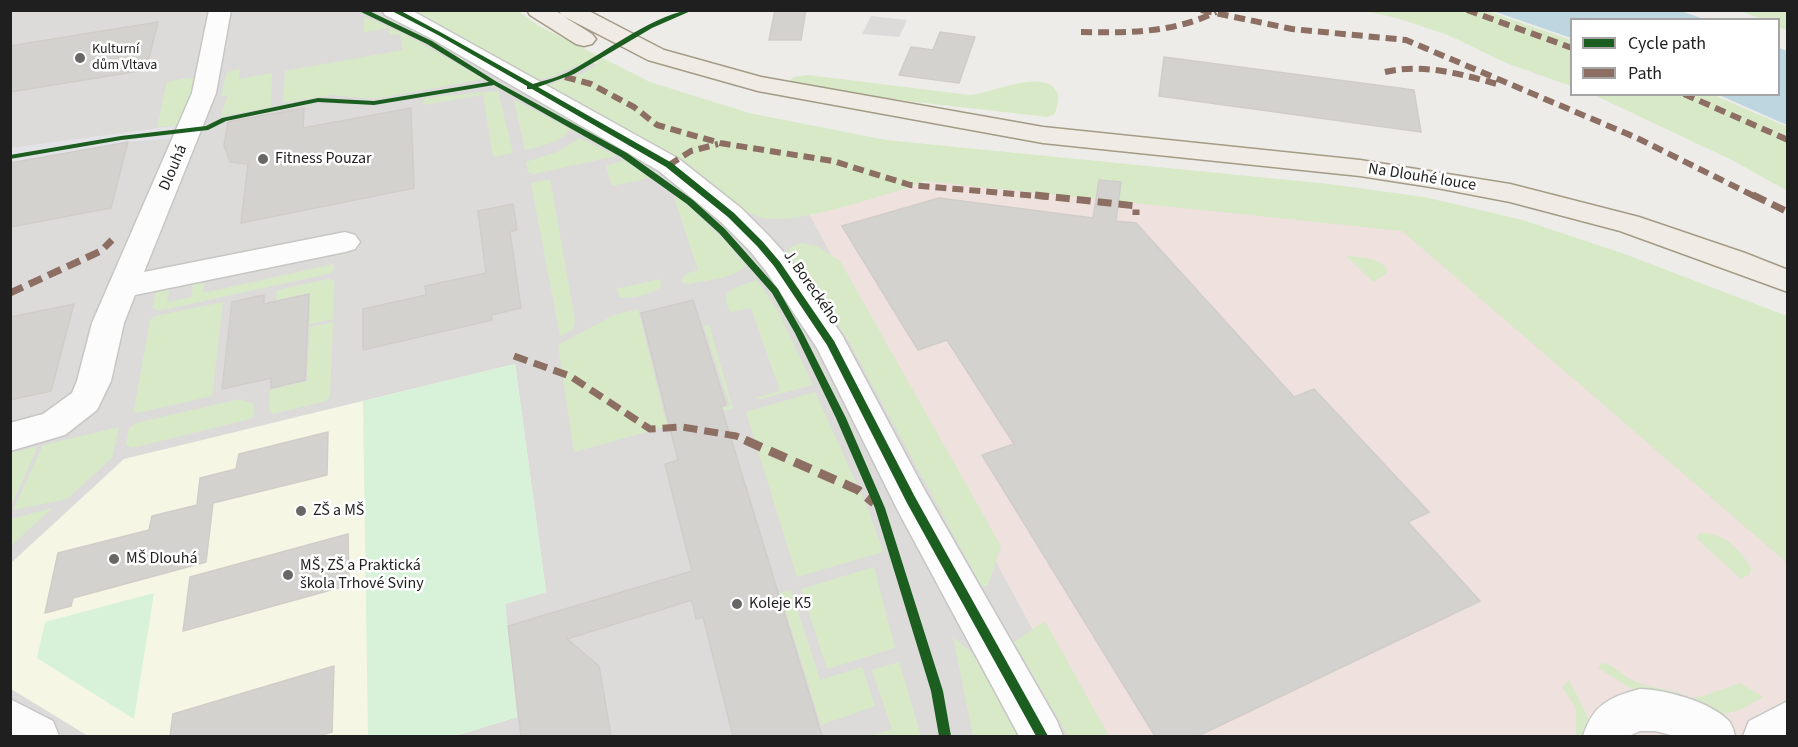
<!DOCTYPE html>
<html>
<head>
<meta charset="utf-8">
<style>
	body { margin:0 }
	#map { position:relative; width:1798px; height:747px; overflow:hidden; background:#edece8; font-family:"Source Sans 3",sans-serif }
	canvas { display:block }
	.frame { position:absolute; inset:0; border:12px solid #1f1f1f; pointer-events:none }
	.legend { position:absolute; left:1570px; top:18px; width:210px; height:78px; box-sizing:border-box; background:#fff; border:2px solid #a5a5a5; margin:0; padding:8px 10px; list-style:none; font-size:18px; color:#1f1f1f }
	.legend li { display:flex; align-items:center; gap:12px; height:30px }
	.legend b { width:30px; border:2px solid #a5a5a5 }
</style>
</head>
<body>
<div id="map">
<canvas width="1798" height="747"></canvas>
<div class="frame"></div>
<ul class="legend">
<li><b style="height:8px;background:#1b5e20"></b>Cycle path</li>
<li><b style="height:8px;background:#8d6e63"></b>Path</li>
</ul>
</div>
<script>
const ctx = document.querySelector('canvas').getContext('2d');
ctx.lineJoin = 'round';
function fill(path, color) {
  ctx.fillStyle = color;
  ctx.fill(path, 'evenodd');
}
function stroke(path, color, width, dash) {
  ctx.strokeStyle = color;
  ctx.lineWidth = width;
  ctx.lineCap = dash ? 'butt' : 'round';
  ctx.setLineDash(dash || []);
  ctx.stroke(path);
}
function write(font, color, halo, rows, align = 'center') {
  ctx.font = font + ' "Source Sans 3",sans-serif';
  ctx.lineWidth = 5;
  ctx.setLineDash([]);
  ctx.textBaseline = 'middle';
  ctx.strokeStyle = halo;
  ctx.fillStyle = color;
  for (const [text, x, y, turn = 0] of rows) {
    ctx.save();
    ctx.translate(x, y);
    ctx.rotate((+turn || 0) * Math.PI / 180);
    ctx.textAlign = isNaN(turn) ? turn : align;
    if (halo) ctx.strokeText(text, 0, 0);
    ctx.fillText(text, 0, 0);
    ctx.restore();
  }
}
fill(new Path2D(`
	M10 11H491L679 106 748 179 810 215 1090 736H11Z
	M871 16 907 20 899 37 862 34Z`), '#dcdbd9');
fill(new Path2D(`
	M985 167 1106 179 1371 211 1787 352V736H1090L810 215Z`), '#eee1de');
fill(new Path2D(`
	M515 364 546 592 505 604 517 717 455 736H319L332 732 333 666 193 708 189 736H88L11 689V563L124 459Z`), '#f5f6e4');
fill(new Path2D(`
	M410 11H518L539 26 650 82 749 113 886 140 1329 184 1424 197 1476 209 1523 220 1622 253 1787 316V563L1402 231 924 181 912 187C873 197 809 221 770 219 739 216 719 187 694 171 647 140 598 113 549 86 563 76 588 77 598 62 581 58 557 80 536 79Z
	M1363 11H1487L1571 40V86L1506 63 1448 35 1397 18Z
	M1740 11H1786L1787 31 1779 27 1778 20 1761 19Z
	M364 16 406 35 484 79 375 99 331 95 283 103 285 71 403 50 400 34 389 35V28L364 32Z
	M240 69 239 79 272 73 271 107 220 117 228 95 221 96 227 72Z
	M808 75 970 95C990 94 1049 65 1058 95 1060 100 1056 108 1055 114L1048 117 907 101 794 83 790 80 794 77Z
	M187 78H193L196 82 180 125 157 127 167 82Z
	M498 91 513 153 493 157 483 95 423 105 424 98Z
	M1594 95H1714L1787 127V191L1734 161Z
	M514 101H517L570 129C562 142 539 147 525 150Z
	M580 138 616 156 534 174 528 172 526 162 557 152Z
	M624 160 650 178 612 186 606 166Z
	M550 179 575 320 573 330 560 336 531 183Z
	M674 197 680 198 726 242 746 266C732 279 707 280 689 284L683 283 681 280 686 274 698 270Z
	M801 243 817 246 840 261 1001 546 988 585 982 587 848 340 806 276 786 253 791 247Z
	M1346 256C1361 257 1378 257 1387 269L1386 274 1373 282Z
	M334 264V270L328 274 158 311 153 308 156 289 170 287 167 302 191 297 193 285 185 287 187 283 204 280 203 293Z
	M329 279 334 281 333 319 310 324V293L276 300 277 290Z
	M660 279 661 287C649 295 634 298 620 298L616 289Z
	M757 280 777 309 813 385 760 399 755 398 780 391 751 308 730 312 726 302 727 293 734 288Z
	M223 302 212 396 137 413 134 410 150 320 155 316Z
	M638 309 666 423 730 406 704 326 709 325 733 408 574 452 558 345 614 315Z
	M333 322 330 396 326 401 272 414 269 411 270 390 307 381 310 327Z
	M815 392 868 509 883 552 797 577 746 412Z
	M240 399 253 404 254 415 250 419 132 448 126 445 129 428 136 423Z
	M119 427 112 458 67 499 13 510 43 445Z
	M38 446 11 506V453Z
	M52 508 11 546V519Z
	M1700 533C1723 532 1740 549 1751 568L1750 574 1741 579 1696 538Z
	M874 567 895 648 827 669 801 589Z
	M791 590 820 680 862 667 875 706 821 725 780 593Z
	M1045 621 1109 736H1068L1014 642Z
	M953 637 972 653 1019 736H973Z
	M899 662 921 736H870L892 729 872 670Z
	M1601 663 1608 664 1630 679 1644 685 1673 691 1690 698 1703 696 1740 683 1763 697 1740 710 1724 714 1708 711 1637 692 1598 668Z
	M1569 680 1589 719 1586 736H1576V708L1562 687Z`), '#d8e9c8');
fill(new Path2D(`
	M515 364 546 592 505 604 517 717 455 736H368L363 401Z
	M154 593 134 719 37 658 45 622Z`), '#d7f2d8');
fill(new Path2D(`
	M180 125 176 138 128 142 11 163 10 148Z`), '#e3e2e6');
fill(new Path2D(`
	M1678 10 1704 19 1572 20 1571 38 1493 11Z
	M1779 48 1787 51V125L1719 95 1778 94Z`), '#bdd6df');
const building = new Path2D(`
	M775 10H806L801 40H769Z
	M158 22 146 70 10 92V46Z
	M940 32 975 37 959 83 899 75 911 47 933 50Z
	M1164 57 1414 90 1421 132 1159 96Z
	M304 108 303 128 411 108 414 188 241 223 248 164 230 162 224 145 228 122Z
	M128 142 111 208 10 227V163Z
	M1099 180 1121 182 1116 221 1136 223 1294 397 1314 389 1429 512 1408 522 1480 601 1198 736H1155L982 455 1014 444 947 340 918 350 842 226 939 198 1093 218Z
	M513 204 517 230 510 232 521 308 491 315 492 320 363 350V309L426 295 425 286 486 273 478 211Z
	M309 294 305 380 271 388V378L222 389 232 302 264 295V304Z
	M693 300 726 405 721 406 822 736H733L703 617 696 619 692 600 567 639 599 666 611 736H521L508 626 692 571 665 464 678 460 641 313Z
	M74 304 51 391 10 400V317Z
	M328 432 327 475 213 503 206 562 73 598 71 606 45 613 58 553 149 530 152 516 197 505 200 478 236 469 239 454Z
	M348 534 349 585 183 631 190 577Z
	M334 666 332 732 319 736H170L173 714Z`);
fill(building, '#d4d2cf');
stroke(building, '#d0cdc9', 1.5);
const minor = new Path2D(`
	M209 10H231L216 93 144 272 345 232 355 235 360 242 355 249 345 252 135 295 124 323 111 381 97 410 65 435 10 451V423L43 414 72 393 77 381 92 323 192 93Z
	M382 10H411L679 159 741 208 770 237 788 257 842 335 924 489 1057 721 1063 736H1019L898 511 817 348 766 271 750 251 721 222 659 171 432 39 385 15Z
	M1640 689C1666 690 1708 701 1728 720 1732 724 1734 731 1735 736H1675L1655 731H1640L1629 736H1583C1593 705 1609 697 1640 689Z
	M10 699 53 721 59 736H10Z
	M1788 701V736H1743L1749 721Z`);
const major = new Path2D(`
	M527 10H554L561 14 558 10H587L664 50 761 77 1043 127 1360 160 1510 184 1639 217 1745 253 1788 270V292L1620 231 1510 202 1437 188 1360 176 1043 143 758 91 648 60 563 16 592 34 596 39 592 44 584 46 576 44 530 15Z`);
stroke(minor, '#c6c6c4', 3);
stroke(major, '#a39b85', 3);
fill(minor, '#fcfcfc');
fill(major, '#f0ece5');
stroke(new Path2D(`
	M1201 10 1292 29 1406 40 1637 138 1756 197
	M1467 10 1572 48
	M1081 32C1128 33 1173 33 1216 12
	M1385 72C1422 63 1461 74 1497 84
	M565 77 591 84 634 107 657 125 720 143 833 161 910 185 1049 197
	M1684 94 1788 140
	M669 165 691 151 718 144`), '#8d6e63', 6, [11, 6]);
stroke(new Path2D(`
	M1035 195 1136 206V215
	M1753 195 1788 212
	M10 293 101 251 112 240
	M514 356 570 376 650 429 682 427 736 436 748 441`), '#8d6e63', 7, [14, 7]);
stroke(new Path2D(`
	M745 440 858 490 874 503`), '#8d6e63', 9, [18, 9]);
fill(new Path2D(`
	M357 10H367L432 41 497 82 627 153 693 200 725 229 778 289 803 333 846 418 885 508 943 691 951 736H939L931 691 875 508 836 418 795 333 772 293 719 233 687 204 621 157 494 85 374 105 318 102 226 121 208 130 121 140 10 159V155L121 136 206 126 222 118 318 98 374 101 489 82 427 44Z
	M390 10H399L442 33 533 84C546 80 560 77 572 70 602 54 661 10 693 10L652 28 574 74 538 87 672 163 734 213 763 242 780 262 834 341 915 497 1048 736H1036L907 503 827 345 774 266 757 246 728 217 666 167 532 89H527V86L438 35Z`), '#1b5e20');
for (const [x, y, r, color] of [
	[80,58,6,"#676765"],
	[263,159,6,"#676765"],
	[301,511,6,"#676765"],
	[114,559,6,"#676765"],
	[288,575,6,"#676765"],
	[737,604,6,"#676765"]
]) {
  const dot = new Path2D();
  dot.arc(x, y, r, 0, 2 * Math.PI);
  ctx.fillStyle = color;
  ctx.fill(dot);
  stroke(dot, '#fff', 2);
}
write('14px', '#1f1f1f', '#fff', [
	["Kulturní",92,50],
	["dům Vltava",92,66]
], 'left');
write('16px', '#1f1f1f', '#fff', [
	["Fitness Pouzar",275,159],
	["ZŠ a MŠ",313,511],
	["MŠ Dlouhá",126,559],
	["MŠ, ZŠ a Praktická",300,566],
	["škola Trhové Sviny",300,584],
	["Koleje K5",749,604]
], 'left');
write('16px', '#1f1f1f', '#fff', [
	["Dlouhá",174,168,-67],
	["Na Dlouhé louce",1422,178,9],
	["J. Boreckého",811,288,55]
]);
</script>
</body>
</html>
